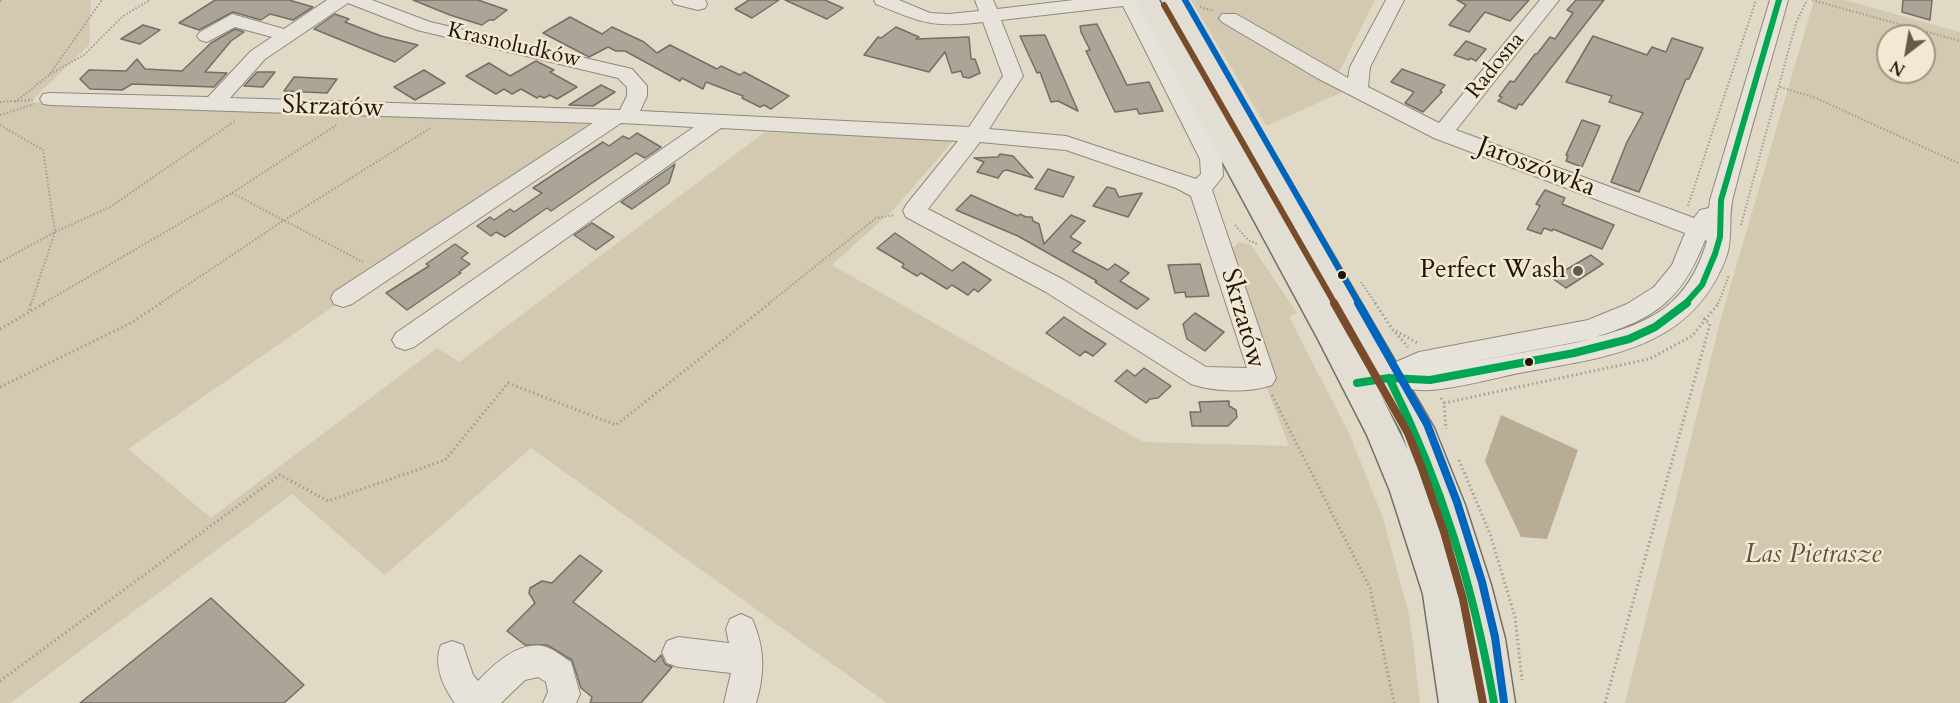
<!DOCTYPE html>
<html>
<head>
<meta charset="utf-8">
<style>
	body { margin:0 }
	#map { position:relative; width:1960px; height:703px; overflow:hidden; background:#e0d9c6; font-family:Cardo,serif }
	canvas { display:block }
	.north { position:absolute; left:1876px; top:24px; width:60px; height:60px; box-sizing:border-box; background:#f2e9d3; border:2px solid #a09483; border-radius:50%; rotate:211deg; font-size:16px; font-weight:700; line-height:24px; text-align:center; color:#24150c }
	.north::after { content:''; display:block; margin:auto; width:21px; height:27px; background:#665a4d; clip-path:polygon(50% 0,100% 100%,50% 72%,0 100%) }
</style>
</head>
<body>
<div id="map">
<canvas width="1960" height="703"></canvas>
<div class="north">N</div>
</div>
<script>
const ctx = document.querySelector('canvas').getContext('2d');
ctx.lineJoin = 'round';
function fill(path, color) {
  ctx.fillStyle = color;
  ctx.fill(path, 'evenodd');
}
function stroke(path, color, width, dash) {
  ctx.strokeStyle = color;
  ctx.lineWidth = width;
  ctx.lineCap = dash ? 'butt' : 'round';
  ctx.setLineDash(dash || []);
  ctx.stroke(path);
}
function write(font, color, halo, rows, align = 'center') {
  ctx.font = font + ' Cardo,serif';
  ctx.lineWidth = 5;
  ctx.setLineDash([]);
  ctx.textBaseline = 'middle';
  ctx.strokeStyle = halo;
  ctx.fillStyle = color;
  for (const [text, x, y, turn = 0] of rows) {
    ctx.save();
    ctx.translate(x, y);
    ctx.rotate((+turn || 0) * Math.PI / 180);
    ctx.textAlign = isNaN(turn) ? turn : align;
    if (halo) ctx.strokeText(text, 0, 0);
    ctx.fillText(text, 0, 0);
    ctx.restore();
  }
}
fill(new Path2D(`
	M0 0H91L89 45 30 102 599 122 128 449 211 518 437 348 459 362 765 132 954 140 894 209 832 265 1143 442 1289 446 1263 378 1231 250 1239 242 1251 245 1297 313 1289 317 1349 433 1383 518 1410 619 1420 703H887L531 448 385 575 292 494 10 703H0Z
	M1191 0H1375L1338 74 1345 91 1266 126Z
	M1814 0H1844L1960 32V703H1625L1720 322ZM1888 36H1924V72H1888Z`), '#d3c8b0');
fill(new Path2D(`
	M1501 415 1578 450 1547 539 1521 537 1485 461Z`), '#b8ac95');
const building = new Path2D(`
	M215 0H289L313 7 293 20 270 14 261 20 233 12 199 30 179 23Z
	M413 0H478L507 10 494 20H489L482 25 450 15Z
	M749 0H779L752 18 735 9Z
	M785 0H825L843 8 827 19Z
	M1457 0H1529L1510 21 1485 12 1469 32 1449 25 1466 5Z
	M1576 0H1604L1522 105 1519 104 1516 109 1498 101 1502 97 1499 96 1510 81 1514 82 1535 54H1537L1550 37 1555 39 1573 13 1567 10Z
	M1903 0H1932L1930 20 1902 12Z
	M335 14 349 19 345 22 381 36 418 45 395 62 314 29Z
	M570 17 602 34 612 27 644 42 657 53 670 45 717 69 721 66 740 75 744 72 789 96 771 109 764 105 760 107 742 98 743 96 706 82 703 89 682 78 680 81 625 51H616L608 47 589 57 543 33Z
	M1097 24 1127 85 1149 82 1163 111 1139 114 1137 109 1115 112 1086 51 1090 50 1081 32 1080 26Z
	M143 25 160 30 140 44 121 39Z
	M896 27 919 37 916 39 969 37 971 59H975L980 73 969 78 963 77 961 71 952 73 945 52 929 72 864 55 878 37 881 38Z
	M235 29 244 32 231 41 205 72 227 73 214 87 132 84 122 90 90 89 80 79 89 70 126 71 137 59 145 69 182 71 211 43Z
	M1045 35 1065 81 1078 111 1058 101 1051 102 1040 72 1037 73 1020 36Z
	M1593 36 1647 55 1652 47 1666 52 1672 38 1703 48 1689 79H1686L1639 192 1611 182 1627 142 1643 113 1609 102 1612 96 1566 82Z
	M1466 41 1486 49 1476 61 1470 58 1469 60 1454 55Z
	M536 61 554 70 550 72 577 87 557 99 550 95 544 98 540 96 537 98 521 89 512 94 504 89 496 94 466 76 489 63 510 76Z
	M1402 69 1445 85 1440 91 1442 92 1423 112 1405 103 1414 92 1391 82Z
	M424 70 445 83 415 100 394 87Z
	M257 72H275L263 87 244 86Z
	M294 77 315 78 337 79 327 93 284 91Z
	M601 85 615 92 593 106 569 105Z
	M1582 120 1600 126 1582 167 1566 161 1568 156 1566 155Z
	M637 133 661 147 645 158 636 153 551 211 547 208 505 237 496 232 491 236 477 226 490 217 494 220 510 209 514 212 542 193 533 188 603 142 609 146 623 136 629 139Z
	M1000 154 1013 156 1033 178 1007 170 1003 171 998 178 977 172 984 162 974 158 998 157Z
	M675 164 669 183 632 209 621 202Z
	M1048 169 1074 177 1063 197 1035 189Z
	M1107 187 1115 189 1119 197 1142 193 1128 217 1093 206Z
	M1545 190 1565 198 1562 204 1614 225 1602 249 1553 229 1552 231 1544 228 1541 234 1527 229 1540 206 1536 204Z
	M971 195 1018 216 1020 214 1026 217H1032L1033 221 1039 224 1044 244 1071 215 1085 221 1070 237 1081 243 1072 251 1108 270 1115 264 1129 273 1120 281 1149 299 1137 309 1095 282 1097 281 1018 236 956 210Z
	M592 223 614 237 596 250 574 235Z
	M895 233 952 271 963 262 991 280 978 292 974 289 968 295 952 285 947 289 921 273 917 276 902 267 904 264 877 248Z
	M455 244 468 253 461 258 470 264 459 272 461 273 407 310 386 293 429 266 426 264Z
	M1591 255 1603 264 1566 288 1552 278Z
	M1200 264 1209 296 1186 297 1185 292 1175 293 1168 265Z
	M1195 313 1224 332 1205 351 1187 339 1183 324Z
	M1064 317 1085 331 1106 344 1093 356 1085 351 1080 356 1046 333Z
	M1144 368 1171 386 1158 398 1150 399 1146 403 1115 381 1127 370 1135 376Z
	M1229 401V406L1236 410 1237 417 1228 426H1192L1190 412H1201L1199 402Z
	M580 555 602 571 573 602 655 662 661 655 665 664 672 667 641 703H590L592 697 581 688 572 660 547 645H525L507 631 535 603 529 593 530 588 542 581 552 583Z
	M211 598 304 685 284 703H80Z`);
fill(building, '#aba598');
stroke(building, '#746e64', 1.5);
const minor = new Path2D(`
	M327 0H372L430 22 632 69 647 86V96L640 111 969 127 1003 76 983 22C933 28 922 23 876 4L874 0H899L930 13 949 14 979 11 975 0H993L997 9 1074 0H1138L1222 159 1223 176 1212 190 1276 378 1272 385C1249 393 1214 392 1191 384L1046 292 906 217 903 211 906 205 958 141 721 128 414 347 405 350 396 347 392 340 396 333 694 127 621 123 352 304 343 307 334 304 331 298 334 292 593 123 50 105 43 104 40 99 43 94 50 93 208 97 251 51 272 37 235 27 207 42 200 40 197 36 200 32 232 14 284 29ZM348 3 417 30 618 78 627 87V96L620 110 230 98 265 59ZM1123 6 1200 159 1201 174 1196 179 1066 136 989 129 1023 76 1001 20ZM980 142 1066 150 1176 188 1191 196 1247 368 1206 367 1064 280 928 209Z
	M672 0H705L707 4 705 8 698 10 674 4Z
	M1386 0H1404L1370 67 1368 87 1439 123 1540 0H1559L1456 130 1694 218 1700 210 1709 208 1710 200 1770 0H1788C1770 65 1750 131 1733 197 1728 216 1733 235 1727 255 1693 350 1606 357 1519 373 1490 379 1460 388 1430 390 1417 391 1403 388 1389 388 1379 389 1373 391 1363 387L1359 380 1363 373 1382 368 1419 352 1588 320 1627 304 1654 287 1672 265 1685 233 1434 138 1317 78 1222 22 1219 18 1222 14H1236L1348 78 1350 67ZM1705 240 1707 241C1688 304 1653 323 1592 338 1654 319 1681 302 1705 240ZM1592 339 1574 343 1461 364Z
	M741 614 752 619C765 648 765 673 756 703H724L731 673 678 667 667 663 662 652 667 641 678 637 729 643 726 629 730 619Z
	M452 641 463 645 473 675 478 681C493 665 517 642 542 646 553 648 563 657 571 662L580 694 576 703H543L548 692 546 682 538 677 525 680 501 703H455C443 687 433 664 441 645Z`);
const major = new Path2D(`
	M1135 0H1159L1264 185 1161 0H1185L1434 428 1465 505 1491 585 1505 639 1515 703H1439L1423 594 1390 491 1367 435 1319 341ZM1380 393 1401 431 1408 450Z`);
stroke(minor, '#8f897d', 2);
stroke(major, '#746e64', 3);
stroke(new Path2D(`
	M1812 0 1960 41
	M0 1 3 0
	M1200 7 1214 11
	M50 74 84 55 123 16 150 0
	M1780 87 1816 98 1960 164
	M0 102 33 100
	M15 102 49 75 102 0
	M0 115 34 104
	M0 125 43 150 55 232 31 304
	M232 193 363 262
	M1688 206 1756 0
	M1235 225 1248 240 1257 244
	M1741 225 1796 23 1807 0
	M0 262 55 232 110 207 235 121
	M1361 282 1376 304
	M42 304 232 193 338 124
	M159 304 283 221 432 127
	M768 304 876 218 895 215
	M1718 304 1729 275`), '#a29d95', 2, [1.5, 2]);
stroke(new Path2D(`
	M1375 303 1393 330 1408 347
	M29 310 31 303
	M0 329 45 303
	M1396 331 1419 344
	M0 387 131 323 161 303
	M1272 395 1370 588 1394 703
	M1441 398 1444 403 1446 429
	M1444 403 1649 359 1692 336 1719 303
	M1459 460 1490 534 1515 617 1522 680
	M0 681 280 475 328 501 445 460 508 383 616 425 770 303
	M1605 703 1710 324 1701 316`), '#a29d95', 3, [1.5, 3]);
fill(minor, '#e7e3da');
fill(major, '#e3ded4');
stroke(new Path2D(`
	M1685 304 1702 285 1715 254 1720 237 1721 200 1779 0`), '#00a651', 6);
stroke(new Path2D(`
	M1389 378C1442 485 1473 585 1494 703
	M1357 383 1389 378 1430 380 1574 353 1629 339 1655 327 1687 303`), '#00a651', 8);
stroke(new Path2D(`
	M1164 5 1335 304`), '#7a4b2a', 6);
stroke(new Path2D(`
	M1334 303 1408 433 1421 466 1444 532 1463 599 1483 703`), '#7a4b2a', 8);
stroke(new Path2D(`
	M1185 0 1359 304`), '#0065bd', 6);
stroke(new Path2D(`
	M1358 303 1427 424 1457 502 1482 582 1495 637 1504 702`), '#0065bd', 8);
for (const [x, y, r, color] of [
	[1578,271,6,"#665a4d"],
	[1342,275,5,"#24150c"],
	[1529,362,5,"#24150c"]
]) {
  const dot = new Path2D();
  dot.arc(x, y, r, 0, 2 * Math.PI);
  ctx.fillStyle = color;
  ctx.fill(dot);
  stroke(dot, '#f2e9d3', 2);
}
write('22px', '#24150c', '#f2e9d3', [
	["Krasnoludków",514,46,13],
	["Radosna",1496,66,-51]
]);
write('26px', '#24150c', '#f2e9d3', [
	["Skrzatów",333,108,2],
	["Jaroszówka",1536,168,21],
	["Skrzatów",1242,319,74]
]);
write('26px', '#24150c', '#f2e9d3', [
	["Perfect Wash",1566,271]
], 'right');
write('italic 26px', '#5e4f3f', '#f2e9d3', [
	["Las Pietrasze",1813,556]
]);
</script>
</body>
</html>
